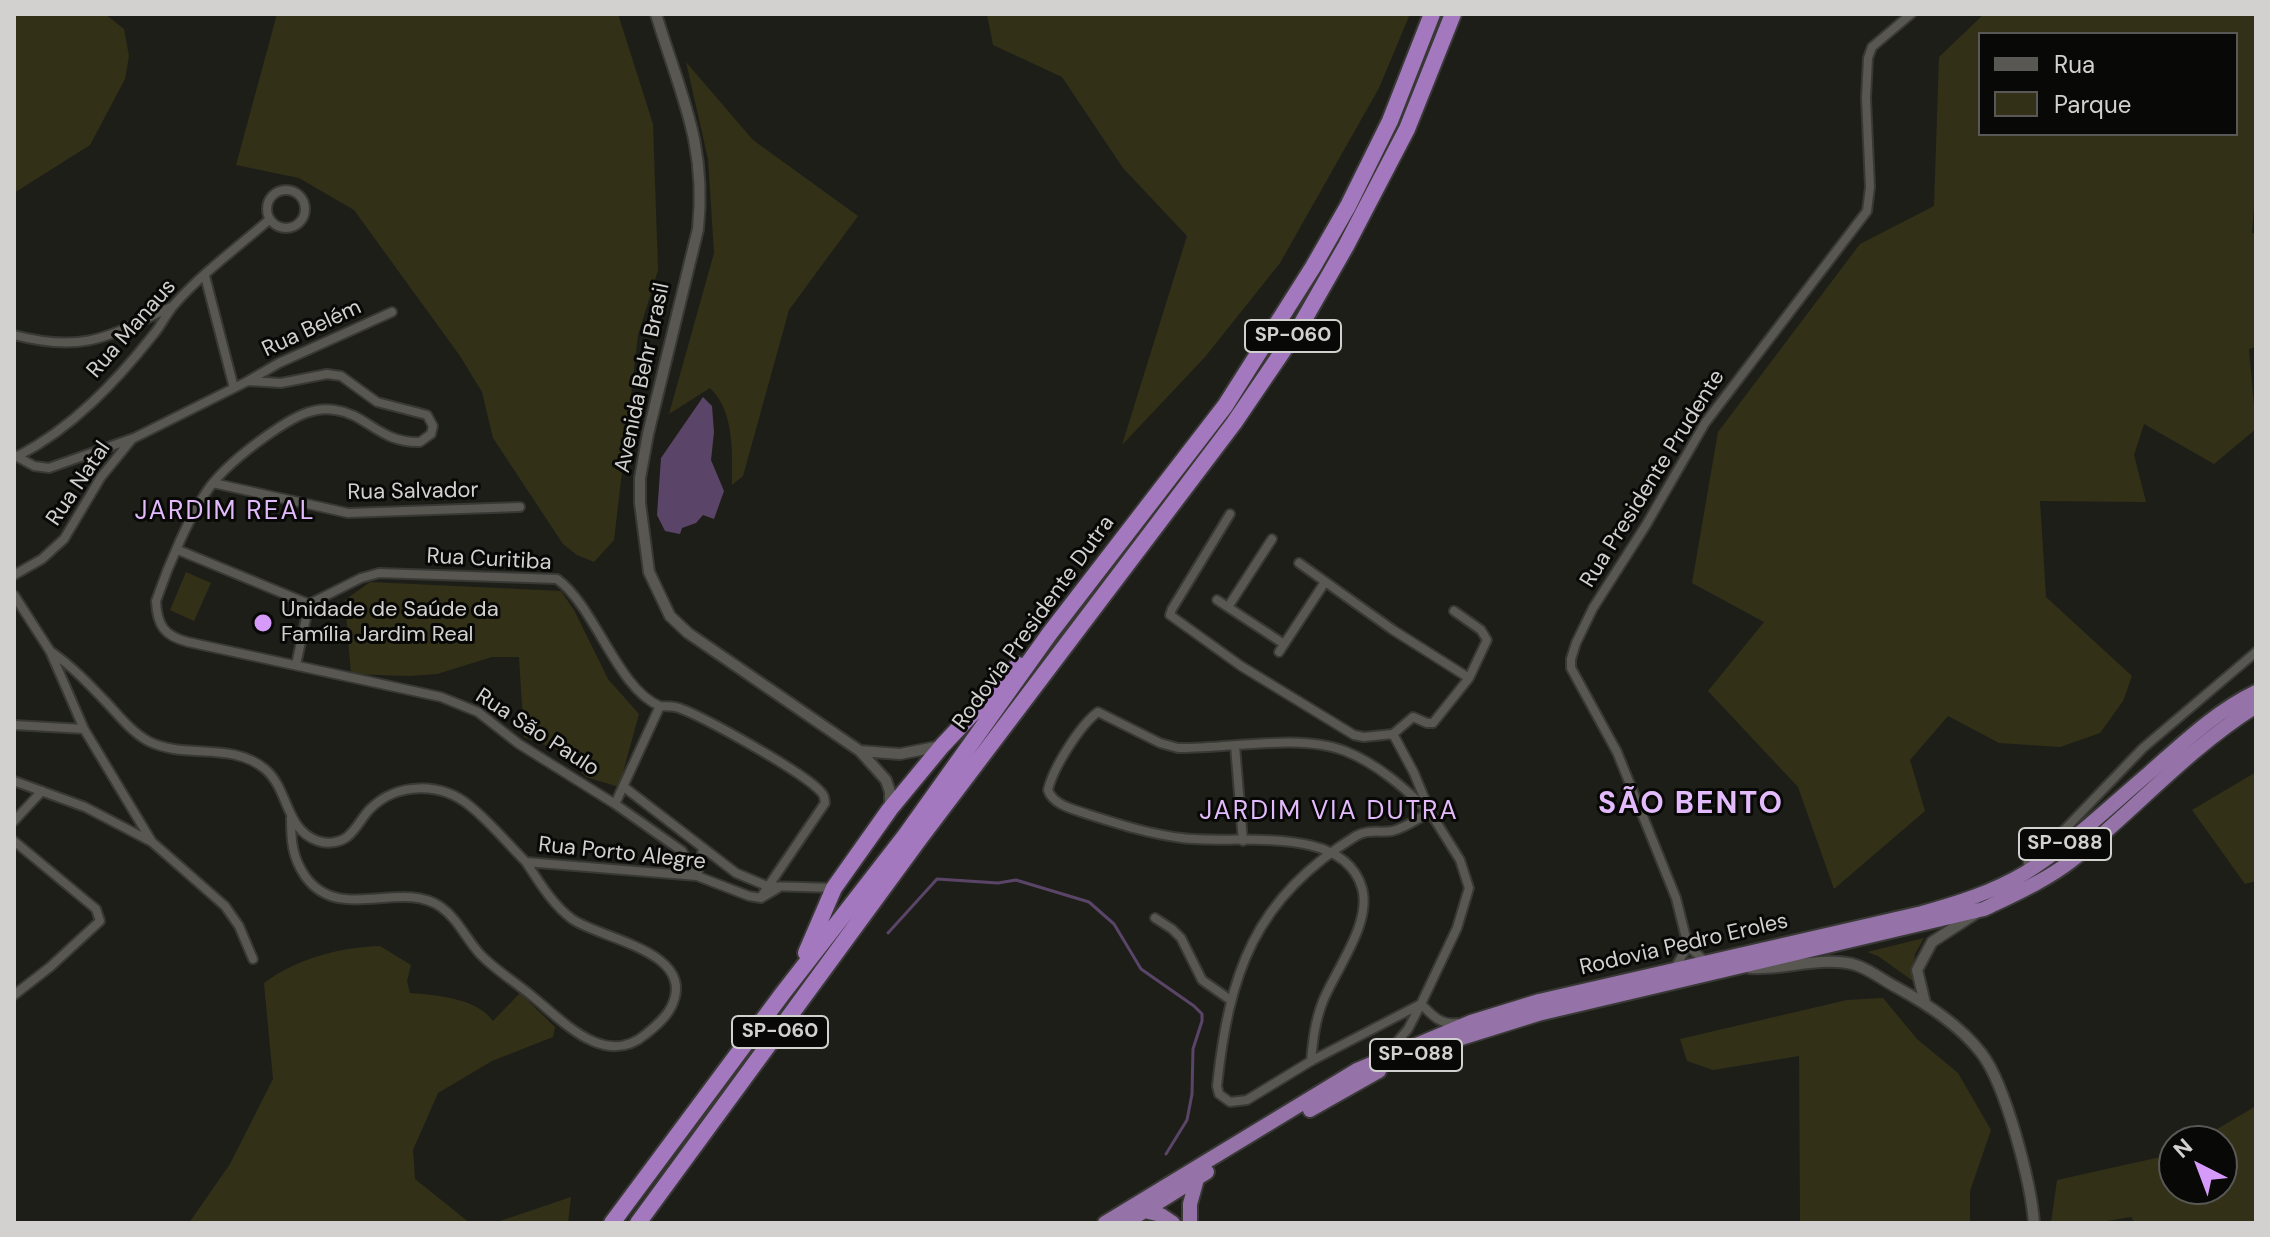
<!DOCTYPE html>
<html>
<head>
<meta charset="utf-8">
<style>
	body { margin:0 }
	#map { position:relative; width:2270px; height:1237px; overflow:hidden; background:#1e1e19; font-family:"DM Sans",sans-serif }
	canvas { display:block }
	.frame { position:absolute; inset:0; border:16px solid #d2d1cf; pointer-events:none }
	.legend { position:absolute; left:1978px; top:32px; width:260px; height:104px; box-sizing:border-box; background:#080806; border:2px solid #595856; margin:0; padding:10px 14px; list-style:none; font-size:24px; color:#d2d1cf }
	.legend li { display:flex; align-items:center; gap:16px; height:40px }
	.legend b { width:40px; border:2px solid #595856 }
	.north { position:absolute; left:2158px; top:1125px; width:80px; height:80px; box-sizing:border-box; background:#080806; border:2px solid #595856; border-radius:50%; rotate:318deg; font-size:22px; font-weight:700; line-height:32px; text-align:center; color:#d2d1cf }
	.north::after { content:''; display:block; margin:auto; width:28px; height:36px; background:#d69bfa; clip-path:polygon(50% 0,100% 100%,50% 72%,0 100%) }
</style>
</head>
<body>
<div id="map">
<canvas width="2270" height="1237"></canvas>
<div class="frame"></div>
<ul class="legend">
<li><b style="height:10px;background:#585752"></b>Rua</li>
<li><b style="height:22px;background:#333018"></b>Parque</li>
</ul>
<div class="north">N</div>
</div>
<script>
const ctx = document.querySelector('canvas').getContext('2d');
ctx.lineJoin = 'round';
function fill(path, color) {
  ctx.fillStyle = color;
  ctx.fill(path, 'evenodd');
}
function stroke(path, color, width, dash) {
  ctx.strokeStyle = color;
  ctx.lineWidth = width;
  ctx.lineCap = dash ? 'butt' : 'round';
  ctx.setLineDash(dash || []);
  ctx.stroke(path);
}
function write(font, color, halo, rows, align = 'center') {
  ctx.font = font + ' "DM Sans",sans-serif';
  ctx.lineWidth = 6;
  ctx.setLineDash([]);
  ctx.textBaseline = 'middle';
  ctx.strokeStyle = halo;
  ctx.fillStyle = color;
  for (const [text, x, y, turn = 0] of rows) {
    ctx.save();
    ctx.translate(x, y);
    ctx.rotate((+turn || 0) * Math.PI / 180);
    ctx.textAlign = isNaN(turn) ? turn : align;
    if (halo) ctx.strokeText(text, 0, 0);
    ctx.fillText(text, 0, 0);
    ctx.restore();
  }
}
fill(new Path2D(`
	M14 14H105L124 29 129 56 125 79 90 145 14 193Z
	M277 14H618L653 124 658 270 638 335 614 540 594 562 577 555 563 544 493 438 482 392 460 356 354 210 299 178 236 165Z
	M987 14H1410L1379 88 1280 263 1205 357 1122 445 1187 236 1123 168 1062 77 993 45Z
	M1984 14H2256V178L2252 233 2256 234V347L2249 349 2256 429 2214 464 2144 424 2134 455 2146 502 2040 501 2046 597 2132 676 2123 701 2100 733 2060 747 1999 743 1948 716 1910 760 1925 811 1834 889 1798 787 1708 691 1764 622 1692 583 1718 432 1860 244 1934 206 1939 57ZM1980 34H2236V134H1980Z
	M686 62 753 140 858 216 789 310 743 476 732 485C732 453 735 412 710 388L669 414 714 253 708 159Z
	M186 572 211 583 194 621 170 610Z
	M370 582 561 591 574 610 608 679 639 714 619 787 586 777 563 752 524 737 519 657H492L437 674 409 676 351 674 345 600Z
	M2256 772V881L2245 884 2192 810Z
	M1924 938 1915 954 1913 981 1878 956 1867 952Z
	M380 946 411 965 407 981 410 993C436 995 477 998 493 1021L520 993 555 1027 553 1037 492 1061 438 1093 413 1150 415 1179 470 1223H189L230 1164 273 1079 264 983C296 959 340 947 380 946Z
	M1883 998 1917 1039 1958 1073 1991 1130 1970 1191V1223H1800L1799 1056 1713 1070 1687 1061 1680 1039 1847 1000Z
	M2256 1106V1223H2135L2131 1217 2095 1223H2051L2057 1180 2174 1154V1189H2222V1141H2197Z
	M571 1197 568 1223H494Z`), '#333018');
fill(new Path2D(`
	M703 397 712 406 714 432 711 460 724 491 714 519 703 515 696 523 682 528 680 534 665 531 657 515 661 458Z`), '#5a4568');
stroke(new Path2D(`
	M888 933 937 879 998 883 1016 880 1089 902 1114 924 1141 969 1194 1006 1202 1014V1021L1193 1049 1192 1094 1187 1120 1166 1154`), '#5a4568', 3);
const minor = new Path2D(`
	M267 209a19 19 0 1 1 38 0a19 19 0 1 1-38 0Z
	M205 276 234 388
	M14 335C86 354 111 335 173 306
	M248 381 281 383 327 374 341 376 377 402 427 415 433 426 431 434 420 442C379 443 367 414 335 410 314 406 295 417 278 428 254 444 230 462 212 484 190 513 168 566 156 601 157 625 164 636 188 642L441 697 478 712 519 744 615 804 682 851 697 876
	M14 455 34 466 49 468 134 438 248 381 279 363 392 312
	M18 456C72 428 115 383 153 335 161 326 166 314 174 305 202 273 238 247 270 219
	M213 483 348 513 520 507
	M1230 514 1172 609 1170 615 1241 666 1354 735 1364 737 1393 734 1414 773 1430 812 1460 860 1469 888 1457 928 1421 1004 1408 1029 1385 1056
	M178 550 309 604 361 578 379 573 557 579C595 606 618 690 660 706
	M1299 563 1393 630 1469 678
	M14 575 42 559 64 539 101 477 132 439
	M14 595 50 651 84 729 152 842
	M1217 600 1284 644
	M1228 607 1272 539
	M50 651C72 666 89 684 108 704 120 717 132 732 148 741 185 760 231 741 265 769 289 789 285 830 318 841 327 844 339 843 347 837 357 829 362 817 370 809 397 782 441 782 470 806 490 822 508 844 526 862L697 876 749 896 761 898 778 888
	M1279 652 1325 582
	M296 665 309 604
	M14 725 84 729
	M1393 734 1413 717 1427 723H1433L1469 678 1487 640 1481 630 1454 611
	M1235 746 1243 841
	M14 781 85 807 152 842 225 906 239 926 253 959
	M624 787 736 873 767 886 834 888
	M615 804 660 706C667 706 673 706 679 708 704 717 805 773 821 792 825 796 824 797 825 803L761 897
	M291 818C291 840 292 857 305 876 339 924 400 879 441 907 458 919 466 939 480 954 495 970 514 981 532 996 563 1021 605 1069 646 1034 656 1026 668 1016 673 1003 694 951 601 939 572 919 553 905 539 882 526 862
	M14 821 42 791
	M14 841 96 909 100 921 50 967 14 995
	M2028 863 2043 852 2143 748 2256 652
	M697 876 703 849
	M1155 918 1172 929 1181 938 1202 980 1229 999
	M1707 963 1688 946 1676 898 1617 752 1571 668V659L1576 643 1593 608 1646 525 1705 423 1867 211 1870 187 1866 98 1868 58 1872 47 1911 14
	M1674 969 1688 946
	M1421 1004 1311 1061 1247 1100 1230 1102 1219 1094 1217 1086C1229 974 1254 898 1356 836 1367 829 1379 833 1392 831 1406 828 1417 819 1430 812
	M1421 1004C1432 1015 1440 1025 1457 1023
	M1311 1061C1313 1040 1315 1021 1323 1001 1336 969 1372 923 1362 888 1343 823 1235 845 1182 838 1149 834 1118 824 1087 814 1073 809 1053 805 1048 790 1053 768 1080 725 1098 712L1160 743 1178 748C1227 749 1300 733 1345 751 1378 764 1404 788 1430 812`);
const tertiary = new Path2D(`
	M656 14C680 94 707 143 698 229L648 434 640 478V503L649 572 670 616 688 633 860 751 886 780 890 792V808
	M860 751 900 754 941 746
	M1750 968C1782 970 1815 958 1847 963 1864 965 1881 979 1896 987 1927 1004 1960 1025 1982 1054 2006 1086 2031 1183 2034 1223
	M1925 1003 1917 970 1932 942 1975 914`);
const trunk = new Path2D(`
	M1442 1044 1538 1014 1984 909C2013 895 2045 881 2071 861 2135 810 2185 751 2256 706
	M1310 1110 1379 1071
	M1145 1211 1161 1215 1173 1223
	M1105 1223 1357 1070 1471 1022 1539 1001 1922 913C1958 903 1993 892 2025 873 2069 846 2109 807 2149 773 2182 744 2216 711 2256 692
	M1125 1223 1207 1172
	M1190 1223V1204L1197 1179`);
const motorway = new Path2D(`
	M806 953 834 888 890 809 942 746 1018 665
	M612 1223 783 993 905 836 1050 633 1225 406 1313 267 1348 206 1390 121 1432 14
	M638 1223 920 838 1234 423 1302 323 1346 246 1407 129 1453 14`);
stroke(minor, '#383835', 12);
stroke(tertiary, '#383835', 14);
stroke(trunk, '#383835', 18);
stroke(motorway, '#383835', 20);
stroke(minor, '#585752', 8);
stroke(tertiary, '#585752', 10);
stroke(trunk, '#9572a8', 14);
stroke(motorway, '#a478be', 16);
for (const [x, y, r, color] of [
	[263,623,10,"#d69bfa"]
]) {
  const dot = new Path2D();
  dot.arc(x, y, r, 0, 2 * Math.PI);
  ctx.fillStyle = color;
  ctx.fill(dot);
  stroke(dot, '#080806', 3);
}
for (const [x, y, w] of [
	[1293,336,96],
	[2065,844,92],
	[780,1032,96],
	[1416,1055,92]
]) {
  const box = new Path2D();
  box.roundRect(x - w / 2, y - 16, w, 32, 6);
  ctx.fillStyle = '#080806';
  ctx.fill(box);
  stroke(box, '#d2d1cf', 2);
}
write('bold 20px', '#d2d1cf', null, [
	["SP-060",1293,336],
	["SP-088",2065,844],
	["SP-060",780,1032],
	["SP-088",1416,1055]
]);
write('22px', '#d2d1cf', '#080806', [
	["Rua Manaus",132,329,-49],
	["Rua Belém",312,329,-25],
	["Avenida Behr Brasil",643,378,-78],
	["Rua Presidente Prudente",1653,479,-58],
	["Rua Natal",79,484,-56],
	["Rua Salvador",413,492,-1],
	["Rua Curitiba",489,560,3],
	["Rodovia Presidente Dutra",1034,623,-54],
	["Rua São Paulo",537,733,33],
	["Rua Porto Alegre",622,854,6],
	["Rodovia Pedro Eroles",1684,945,-13]
]);
write('22px', '#d2d1cf', '#080806', [
	["Unidade de Saúde da",281,610],
	["Família Jardim Real",281,635]
], 'left');
ctx.letterSpacing = '2px';
write('26px', '#e3bbfd', '#080806', [
	["JARDIM REAL",225,512],
	["JARDIM VIA DUTRA",1329,812]
]);
ctx.letterSpacing = '0px';
ctx.letterSpacing = '2px';
write('bold 30px', '#e3bbfd', '#080806', [
	["SÃO BENTO",1691,805]
]);
ctx.letterSpacing = '0px';
</script>
</body>
</html>
